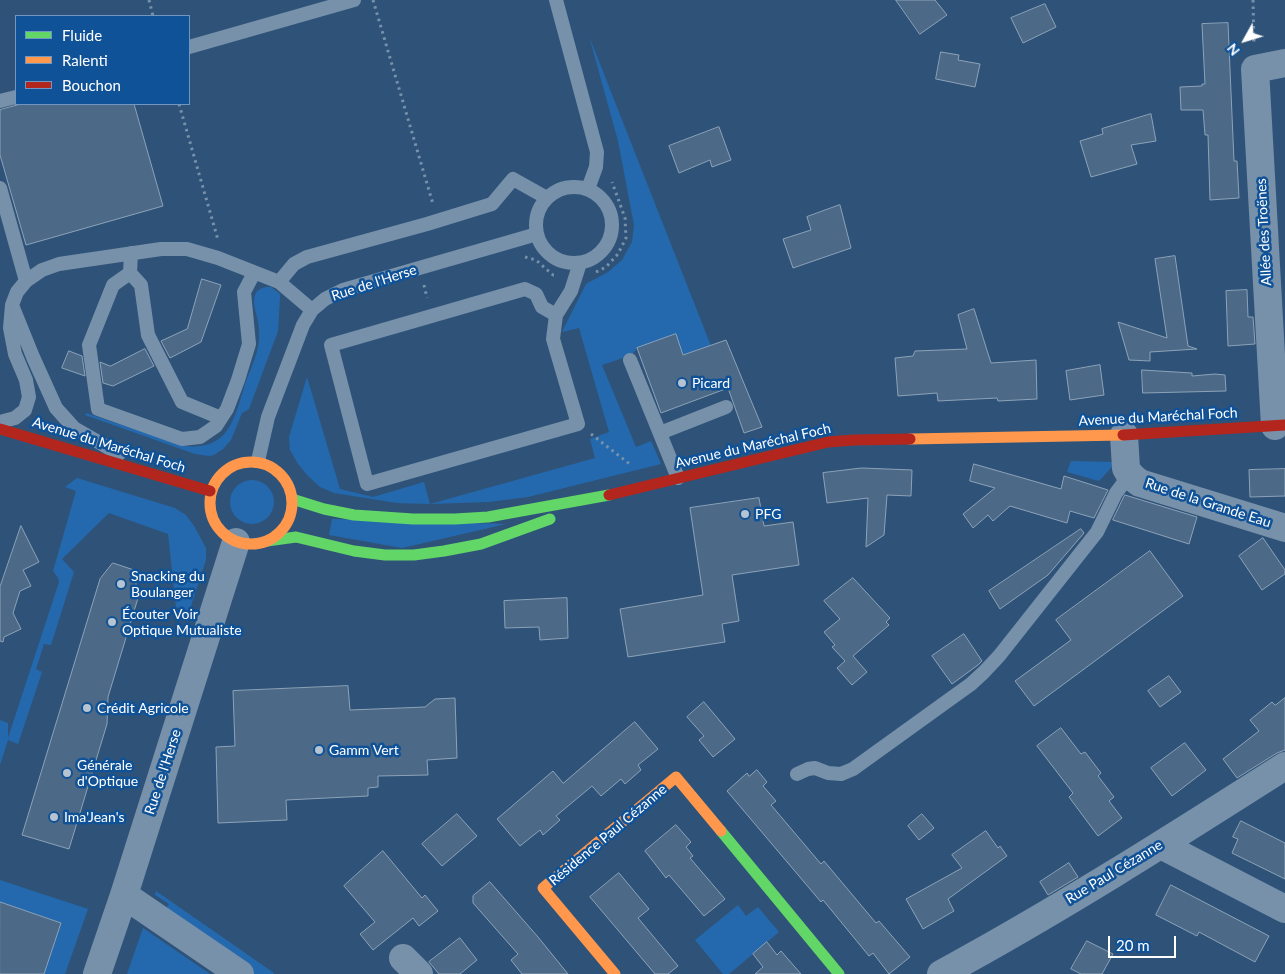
<!DOCTYPE html>
<html>
<head>
<meta charset="utf-8">
<style>
	body { margin:0 }
	#map { position:relative; width:1285px; height:974px; overflow:hidden; background:#2f5378; font-family:Lato,sans-serif }
	canvas { display:block }
	.legend { position:absolute; left:15px; top:15px; width:175px; height:90px; box-sizing:border-box; background:#105297; border:1px solid #7097c1; margin:0; padding:6px 9px; list-style:none; font-size:15px; color:#fff }
	.legend li { display:flex; align-items:center; gap:10px; height:25px }
	.legend b { width:25px; border:1px solid #7097c1 }
	.north { position:absolute; left:1220px; top:15px; width:50px; height:50px; -webkit-text-stroke:4px #105297; paint-order:stroke; rotate:231deg; font-size:14px; font-weight:700; line-height:20px; text-align:center; color:#fff }
	.north::after { content:''; display:block; margin:auto; width:18px; height:22px; background:#fff; clip-path:polygon(50% 0,100% 100%,50% 72%,0 100%) }
	.scale { position:absolute; left:1108px; top:936px; width:68px; height:22px; box-sizing:border-box; border:2px solid #fff; border-top:0; padding-left:6px; font-size:15px; line-height:18px; white-space:nowrap; color:#fff; -webkit-text-stroke:4px #105297; paint-order:stroke }
</style>
</head>
<body>
<div id="map">
<canvas width="1285" height="974"></canvas>
<ul class="legend">
<li><b style="height:6px;background:#63d668"></b>Fluide</li>
<li><b style="height:6px;background:#ff974d"></b>Ralenti</li>
<li><b style="height:6px;background:#b3261e"></b>Bouchon</li>
</ul>
<div class="north">N</div>
<div class="scale">20 m</div>
</div>
<script>
const ctx = document.querySelector('canvas').getContext('2d');
ctx.lineJoin = 'round';
function fill(path, color) {
  ctx.fillStyle = color;
  ctx.fill(path, 'evenodd');
}
function stroke(path, color, width, dash) {
  ctx.strokeStyle = color;
  ctx.lineWidth = width;
  ctx.lineCap = dash ? 'butt' : 'round';
  ctx.setLineDash(dash || []);
  ctx.stroke(path);
}
function write(font, color, halo, rows, align = 'center') {
  ctx.font = font + ' Lato,sans-serif';
  ctx.lineWidth = 5;
  ctx.setLineDash([]);
  ctx.textBaseline = 'middle';
  ctx.strokeStyle = halo;
  ctx.fillStyle = color;
  for (const [text, x, y, turn = 0] of rows) {
    ctx.save();
    ctx.translate(x, y);
    ctx.rotate((+turn || 0) * Math.PI / 180);
    ctx.textAlign = isNaN(turn) ? turn : align;
    if (halo) ctx.strokeText(text, 0, 0);
    ctx.fillText(text, 0, 0);
    ctx.restore();
  }
}
fill(new Path2D(`
	M589 36 711 346 701 348 683 355 675 334 637 348 632 355 602 365 636 447 651 441 661 464 528 497 489 502 430 504 397 503 334 493 320 487 308 476 298 464 290 450 289 437 307 377 340 489 373 497 424 482 430 504 595 458 590 439 609 432 579 328 562 332 586 284 608 272 622 260 632 242 634 225 618 141Z
	M266 287H271L280 294V298L278 331 249 409 242 413 231 440 223 449 214 455 209 456 195 454 85 415 86 413 185 446C231 451 235 415 246 381 251 368 259 352 259 337 259 332 259 327 258 322 257 314 252 303 255 296 256 290 261 288 266 287Z
	M1071 461 1112 462 1113 466 1099 481 1067 472Z
	M77 478 175 508 186 515 194 526 206 548V560L189 612 176 607 168 534 109 513 62 559 74 572 51 645 44 644 36 669 42 672 18 744 8 740 0 765V720L8 723V738L59 582 58 578 53 571 76 491 65 487Z
	M230 502a22 22 0 1 1 44 0a22 22 0 1 1-44 0Z
	M332 519 506 524 402 548 329 535Z
	M0 880 88 909 65 974H44L61 923 0 902Z
	M156 891 274 973 273 974H251L163 913 169 904 155 895Z
	M738 905 746 916 758 907 779 932 729 974H723L695 940Z
	M143 928 210 974H127Z`), '#2469ae');
const building = new Path2D(`
	M896 0H935L947 15 920 34Z
	M1045 4 1056 27 1023 43 1011 18Z
	M1228 23 1234 161H1237L1239 198 1210 200 1208 135H1205L1203 110H1181L1180 87 1202 86V84H1205L1202 24Z
	M941 52 959 55 958 60 980 64 975 87 936 79Z
	M21 104H134L163 206 26 245 0 155V110Z
	M1151 114 1156 141 1131 145 1137 164 1091 177 1080 141 1103 134 1102 129Z
	M719 127 731 160 712 167 710 160 679 173 669 146Z
	M840 205 851 248 793 268 783 239 811 230 807 217Z
	M1175 256 1188 346 1197 349 1150 352V361L1129 360 1118 322 1167 338 1155 259Z
	M202 279 221 285 201 342 170 358 161 341 187 329Z
	M1247 290 1248 317H1253L1255 344 1228 346 1226 291Z
	M974 309 991 363 1036 360 1037 399 998 401 997 398 938 401 937 393 898 396 895 358 913 356 915 351 967 349 958 315Z
	M676 334 683 355 726 340 762 427 744 433 728 388 661 413 637 348Z
	M145 349 154 366 113 386 103 383 100 362 110 366Z
	M69 351 82 356 85 376 62 368Z
	M1100 365 1104 395 1070 400 1066 371Z
	M1142 370 1192 373V376L1215 374 1225 375 1226 391 1143 393Z
	M974 464 1061 489 1064 476 1108 490 1094 518 1070 511 1067 523 1010 506 993 521 988 515 973 528 963 514 995 488 970 481Z
	M862 468 912 470 911 496 887 495 884 535 866 547 868 498 827 503 823 473Z
	M1285 469V496L1250 497 1249 470Z
	M1125 495 1197 517 1189 544 1113 520Z
	M759 498 764 526 793 522 799 565 732 575 739 621 722 624 725 642 628 657 620 609 703 595 690 508Z
	M21 526 39 562 23 570 31 586 20 591 13 613 21 629 4 637 3 642 0 641V587Z
	M1081 529 1084 533 1048 575 1000 609 989 591Z
	M1263 538 1285 570V574L1262 590 1239 556Z
	M1150 551 1183 596 1034 706 1015 681 1071 640 1056 620Z
	M113 563 134 570 138 598 108 697 107 724 69 849 22 835 100 579Z
	M853 578 890 618 886 622 889 625 853 656 867 672 852 685 837 668 845 661 832 647 835 645 824 632 840 619 824 601Z
	M567 598 568 638 540 640 539 627 505 628 504 601Z
	M964 634 982 661 978 665 952 684 932 656Z
	M1169 676 1181 692 1160 707 1148 691Z
	M348 686 350 710 425 707 435 699 455 698 457 758 427 760 428 775 378 776V787L368 788V796L286 800 287 820 218 823 216 747 235 746 233 691Z
	M1285 698V750L1277 753 1237 778 1223 759 1259 731 1250 720 1272 702 1275 705Z
	M704 702 735 739 713 757 699 740 704 736 687 717Z
	M635 722 658 749 638 765 641 770 625 784 621 779 601 796 592 786 556 816 560 820 543 835 540 830 520 846 497 819 553 771 563 783Z
	M1061 728 1081 754 1085 752 1101 773 1098 776 1114 797 1109 801 1122 818 1098 836 1069 797 1073 793 1037 746Z
	M1185 743 1206 770 1172 796 1151 768Z
	M757 770 767 782 763 786 776 801 771 805 821 864 824 861 876 923 879 921 910 957 889 974 873 953 869 956 823 900 821 902 727 791 747 773 749 776Z
	M457 814 477 836 442 866 422 844Z
	M922 814 934 828 919 840 908 826Z
	M1241 821 1285 843V879L1232 853 1238 839 1233 837Z
	M676 825 691 842 686 847 693 856 690 858 725 899 704 916 669 875 666 878 645 851Z
	M986 831 998 848 1000 846 1007 856 948 899 954 911 923 929 906 899 962 868 952 855Z
	M383 851 422 898 425 895 438 911 419 926 413 918 373 950 360 934 375 922 344 886Z
	M1069 863 1078 877 1048 895 1040 882Z
	M619 873 649 909 638 918 678 966 668 974H655L590 897Z
	M490 882 538 937 568 974H522L511 960 518 954 473 903V896Z
	M1171 885 1269 936 1255 962 1199 932 1197 936 1156 915Z
	M0 902 61 923 44 974H0Z
	M460 938 477 960 460 974H439L429 962Z
	M1087 941 1113 954 1102 974H1081L1071 969Z
	M767 942 777 955 781 951 801 974H755L763 967 753 954Z`);
fill(building, '#4c6a87');
stroke(building, '#8da2b8', 1);
stroke(new Path2D(`
	M149 0 153 16
	M373 0 433 204
	M1253 0 1254 44
	M179 104 218 240
	M525 257 536 260 553 275H558
	M596 272 606 267 618 254 626 238 625 218 612 182
	M424 285 427 298
	M591 434 631 465`), '#7891ab', 3, [2.5, 4]);
stroke(new Path2D(`
	M556 0 597 152 596 167 588 189
	M189 47 354 0
	M0 101 16 97
	M536 225a38 38 0 1 1 76 0a38 38 0 1 1-76 0Z
	M0 188 26 281
	M131 253 130 273 113 285 89 345 98 409 182 439 200 437 216 426 227 409 238 380 249 344 244 292 254 273
	M130 273 141 285 148 335 182 402 221 418
	M279 282 294 264 307 257 427 224 492 204 513 179 547 198
	M12 305 17 292 26 281 42 270 59 264 161 249H187L218 258 279 282 312 310
	M556 315 553 339 578 424 367 484 331 345 525 289 536 294 542 307 556 315 571 291 580 263
	M630 360 678 478
	M0 422 15 418 25 410 29 397 26 380 15 354 10 328 12 305 33 357 56 408 74 428 119 454
	M660 433 726 407
	M258 461 268 417 303 325 312 310 325 299 343 290 537 234
	M797 774 808 769 815 768 828 773 841 774 853 769 971 684 984 672 999 656 1097 532 1116 493 1122 485 1131 476`), '#7891ab', 14);
stroke(new Path2D(`
	M1275 426 1255 69 1285 63
	M1124 435 1126 468C1129 475 1134 479 1140 483L1285 528
	M1161 845 1285 909
	M124 895 240 974
	M403 958 419 974
	M97 974 124 895 236 542
	M941 974C1059 910 1172 838 1285 766`), '#7891ab', 28);
stroke(new Path2D(`
	M292 499 324 509 354 515 413 519H455L488 517 609 495
	M267 541 296 537 354 551 385 555H414L444 551 481 544 550 519
	M721 831 839 974`), '#63d668', 11);
stroke(new Path2D(`
	M910 439 1123 435
	M210 503a41 41 0 1 1 82 0a41 41 0 1 1-82 0Z
	M615 974 543 888 676 777 721 831`), '#ff974d', 11);
stroke(new Path2D(`
	M0 429 210 491
	M1123 435 1285 425
	M609 495 828 442 854 440 910 439`), '#b3261e', 11);
for (const [x, y, r, color] of [
	[682,383,5,"#b6c3d0"],
	[745,514,5,"#b6c3d0"],
	[121,584,5,"#b6c3d0"],
	[112,622,5,"#b6c3d0"],
	[87,708,5,"#b6c3d0"],
	[319,750,5,"#b6c3d0"],
	[67,773,5,"#b6c3d0"],
	[54,817,5,"#b6c3d0"]
]) {
  const dot = new Path2D();
  dot.arc(x, y, r, 0, 2 * Math.PI);
  ctx.fillStyle = color;
  ctx.fill(dot);
  stroke(dot, '#105297', 2);
}
write('14px', '#fff', '#105297', [
	["Allée des Troënes",1264,232,-93],
	["Rue de l'Herse",374,283,-18],
	["Avenue du Maréchal Foch",1158,417,-3],
	["Avenue du Maréchal Foch",109,445,17],
	["Avenue du Maréchal Foch",753,446,-13],
	["Rue de la Grande Eau",1208,503,18],
	["Rue de l'Herse",163,772,-72],
	["Résidence Paul Cézanne",608,835,-40],
	["Rue Paul Cézanne",1114,872,-31]
]);
write('14px', '#fff', '#105297', [
	["Picard",692,383],
	["PFG",755,514],
	["Snacking du",131,576],
	["Boulanger",131,592],
	["Écouter Voir",122,614],
	["Optique Mutualiste",122,630],
	["Crédit Agricole",97,708],
	["Gamm Vert",329,750],
	["Générale",77,765],
	["d'Optique",77,781],
	["Ima'Jean's",64,817]
], 'left');
</script>
</body>
</html>
